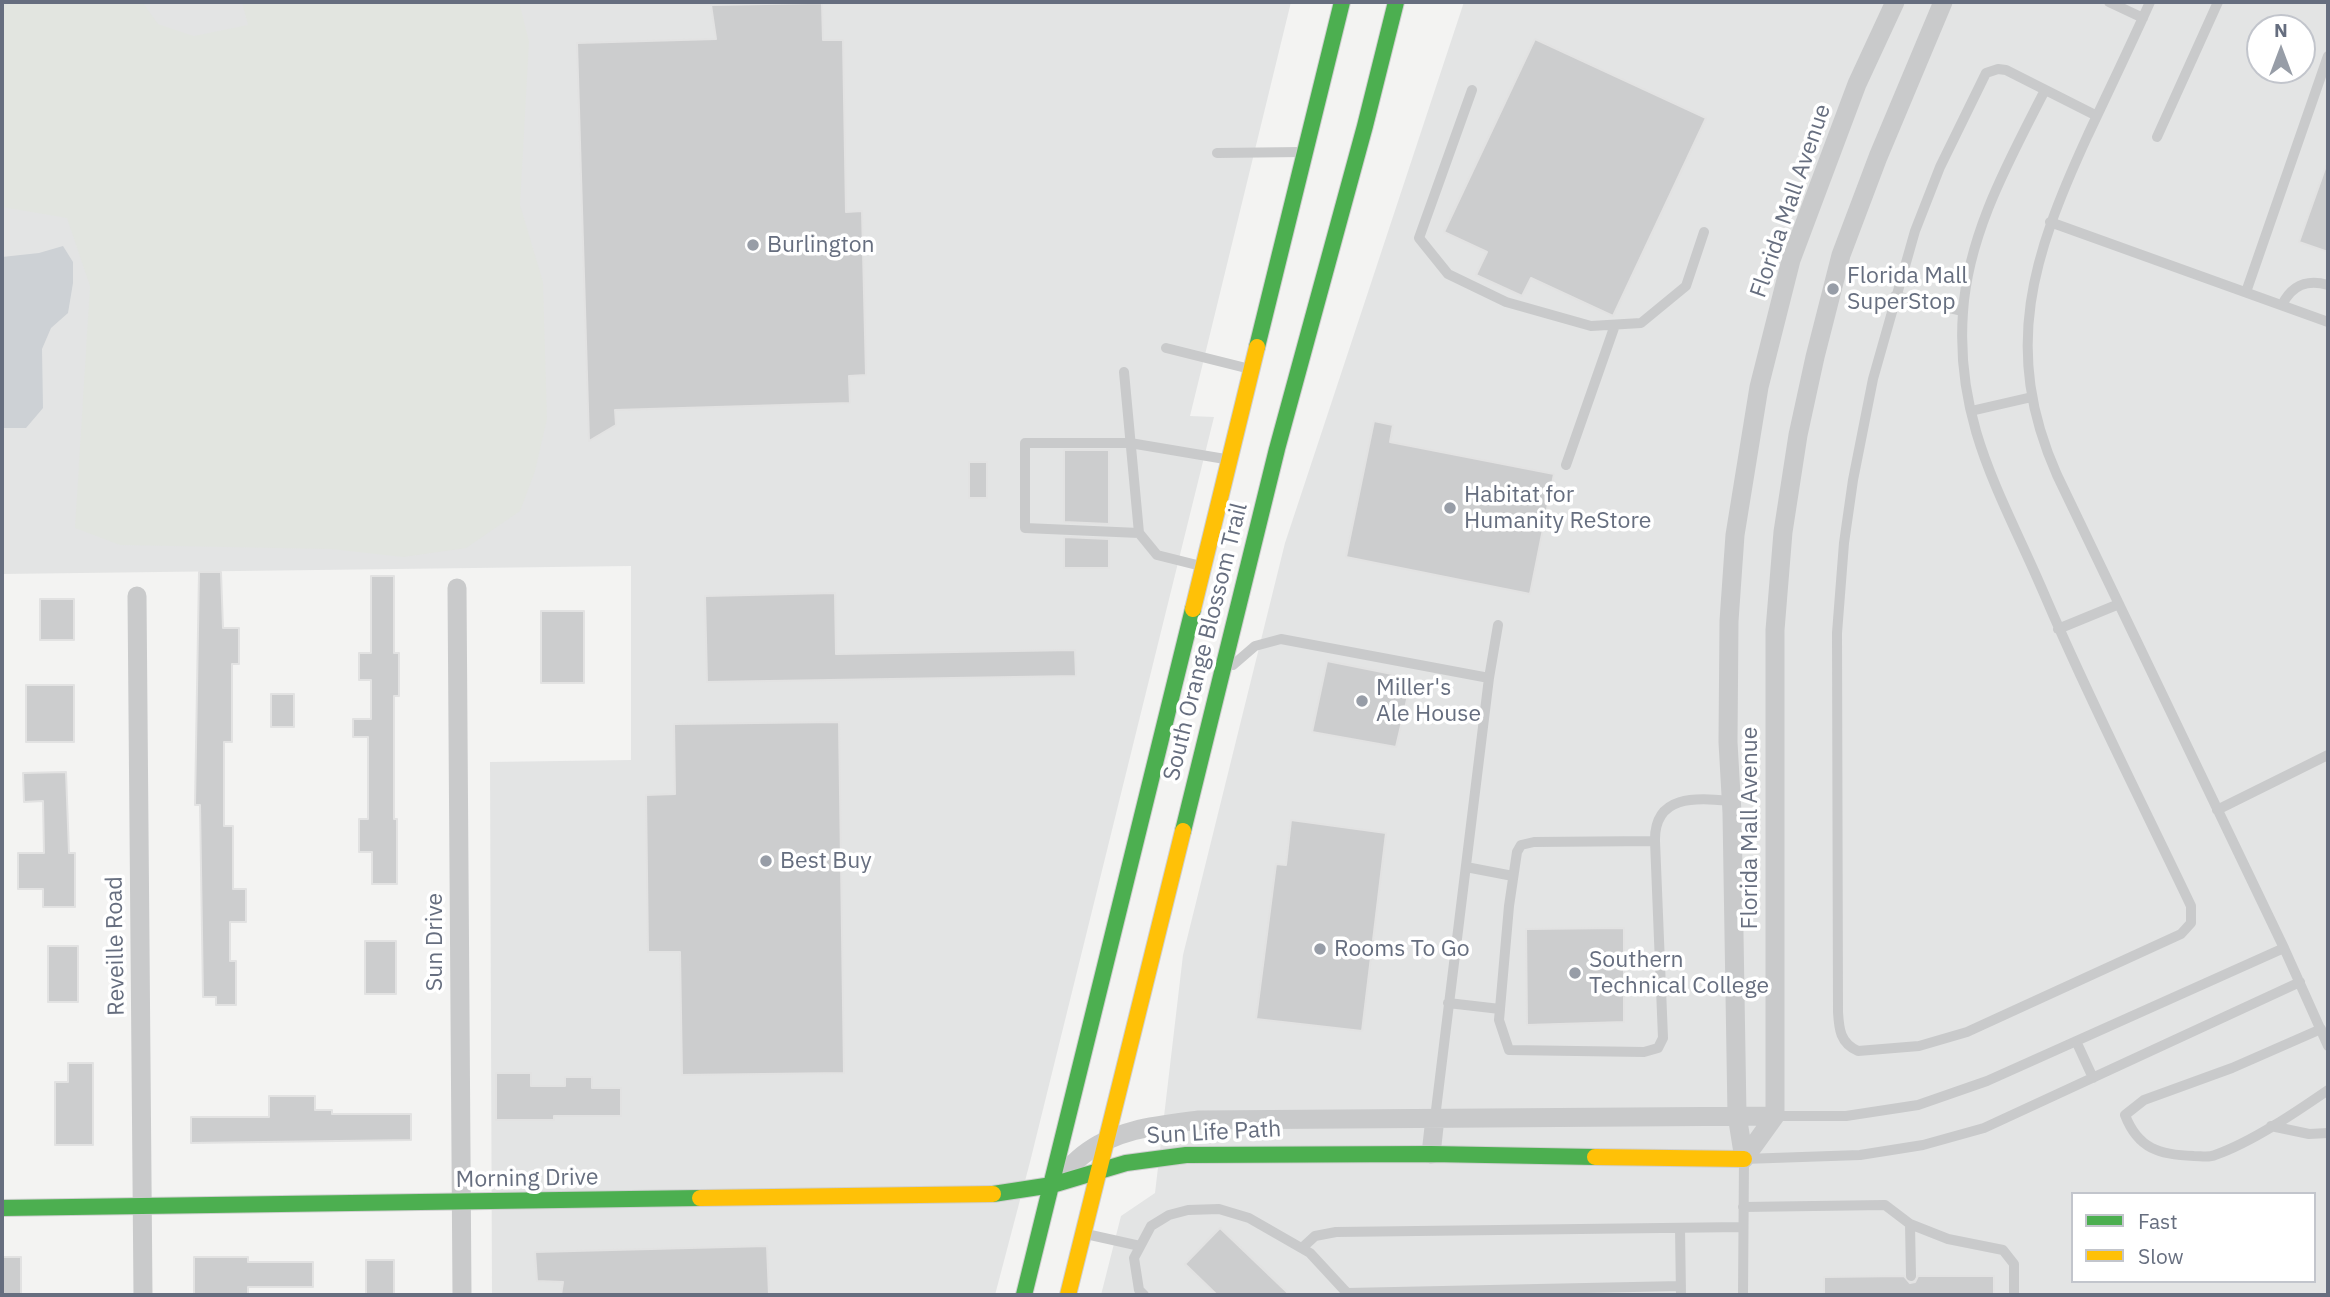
<!DOCTYPE html>
<html>
<head>
<meta charset="utf-8">
<style>
	body { margin:0 }
	#map { position:relative; width:2330px; height:1297px; overflow:hidden; background:#f3f3f2; font-family:"IBM Plex Sans",sans-serif }
	canvas { display:block }
	.frame { position:absolute; inset:0; border:4px solid #666e7f; pointer-events:none }
	.legend { position:absolute; left:2071px; top:1192px; width:245px; height:91px; box-sizing:border-box; background:#fff; border:2px solid #c2c5cc; margin:0; padding:9px 12px; list-style:none; font-size:21px; color:#666e7f }
	.legend li { display:flex; align-items:center; gap:14px; height:35px }
	.legend b { width:35px; border:2px solid #c2c5cc }
	.north { position:absolute; left:2246px; top:14px; width:70px; height:70px; box-sizing:border-box; background:#fff; border:2px solid #c2c5cc; border-radius:50%; rotate:0deg; font-size:19px; font-weight:700; line-height:28px; text-align:center; color:#666e7f }
	.north::after { content:''; display:block; margin:auto; width:24px; height:32px; background:#979da7; clip-path:polygon(50% 0,100% 100%,50% 72%,0 100%) }
</style>
</head>
<body>
<div id="map">
<canvas width="2330" height="1297"></canvas>
<div class="frame"></div>
<ul class="legend">
<li><b style="height:9px;background:#4caf50"></b>Fast</li>
<li><b style="height:9px;background:#ffc107"></b>Slow</li>
</ul>
<div class="north">N</div>
</div>
<script>
const ctx = document.querySelector('canvas').getContext('2d');
ctx.lineJoin = 'round';
function fill(path, color) {
  ctx.fillStyle = color;
  ctx.fill(path, 'evenodd');
}
function stroke(path, color, width, dash) {
  ctx.strokeStyle = color;
  ctx.lineWidth = width;
  ctx.lineCap = dash ? 'butt' : 'round';
  ctx.setLineDash(dash || []);
  ctx.stroke(path);
}
function write(font, color, halo, rows, align = 'center') {
  ctx.font = font + ' "IBM Plex Sans",sans-serif';
  ctx.lineWidth = 7;
  ctx.setLineDash([]);
  ctx.textBaseline = 'middle';
  ctx.strokeStyle = halo;
  ctx.fillStyle = color;
  for (const [text, x, y, turn = 0] of rows) {
    ctx.save();
    ctx.translate(x, y);
    ctx.rotate((+turn || 0) * Math.PI / 180);
    ctx.textAlign = isNaN(turn) ? turn : align;
    if (halo) ctx.strokeText(text, 0, 0);
    ctx.fillText(text, 0, 0);
    ctx.restore();
  }
}
fill(new Path2D(`
	M2 2H1291L1190 416 1214 417 1030 1162 995 1295H492L490 762 631 760V566L2 574Z
	M1464 2H2328V1295H1101L1121 1216 1155 1193 1183 955 1285 543ZM2260 28H2302V70H2260ZM2073 1194H2314V1281H2073Z`), '#e3e4e4');
fill(new Path2D(`
	M2 2H142L158 24 194 36 248 25 242 2H519L529 42 520 205 543 282 547 419 535 471 520 511 466 548 403 557 331 549 120 545 75 528 90 286 67 218 2 207Z`), '#e2e5e0');
fill(new Path2D(`
	M63 246 73 262V283L68 313 51 328 42 349 43 408 26 428H2V257L39 253Z`), '#cdd1d5');
const building = new Path2D(`
	M822 3 823 40H843L846 212 862 211 866 375 849 376 850 403 615 410 616 425 589 441 577 43 716 39 711 5Z
	M1535 39 1706 118 1613 316 1531 278 1522 296 1476 275 1487 252 1444 232Z
	M2326 166 2328 167V252L2299 242Z
	M1374 421 1393 425 1390 442 1554 474 1530 594 1346 557Z
	M1064 450H1109V524L1064 522Z
	M969 462H987V498H969Z
	M1064 537 1109 539V568H1064Z
	M199 572H221L223 628H239V664H232V742H224V826H233V889H246V922H230V961H236V1005H216V997H203L200 805H195Z
	M371 576H394V653H399V696H394V819H397V884H372V852H359V819H368V737H353V719H371V680H359V653H371Z
	M835 593 836 654 1075 650 1076 676 707 682 705 596Z
	M40 599H74V640H40Z
	M541 611H584V683H541Z
	M1327 661 1412 678 1396 747 1312 732Z
	M26 685H74V742H26Z
	M271 694H294V727H271Z
	M839 722 844 1073 682 1075 680 952H648L646 795 675 794 674 724Z
	M66 772 69 853H75V907H43V889H18V853H44L43 801 24 802 23 773Z
	M1291 820 1386 833 1362 1031 1256 1019 1276 864 1286 865Z
	M1624 928V1022L1527 1025 1526 929Z
	M365 941H396V994H365Z
	M48 946H78V1002H48Z
	M68 1063H93V1145H55V1082H68Z
	M496 1073H531V1086H565V1077H592V1088H621V1116H554V1120H496Z
	M269 1096H315V1110H332V1114H411V1140L191 1143V1117H269Z
	M1220 1228 1290 1295H1217L1185 1264Z
	M767 1246 769 1295H561L563 1282 537 1281 535 1252Z
	M2 1257H21V1295H2Z
	M194 1257H248V1262H313V1287H248V1294H194Z
	M366 1260H394V1295H366Z
	M1904 1276 1910 1283 1915 1282 1918 1276H1994V1295H1824V1277Z`);
fill(building, '#cccdce');
stroke(building, '#e2e2e2', 2);
const fast = new Path2D(`
	M1257 347 1342 2
	M1183 831 1277 449 1365 126 1396 2
	M993 1194 1052 1185 1126 1163 1186 1155 1431 1154 1595 1157
	M2 1208 700 1198
	M1024 1295 1193 609`);
const slow = new Path2D(`
	M1193 609 1257 347
	M1595 1157 1744 1159
	M700 1198 993 1194
	M1068 1295 1183 831`);
stroke(fast, '#cfcfd0', 18);
stroke(slow, '#cfcfd0', 18);
stroke(new Path2D(`
	M2109 2 2143 18
	M2150 2C2130 47 2108 92 2087 137 2033 255 2001 349 2057 475L2284 948 2328 1046
	M1472 90 1419 238 1448 274 1506 302 1591 326 1641 323 1686 286 1704 232
	M2045 90C2010 159 1968 233 1963 312 1955 422 2001 494 2042 589 2088 697 2141 801 2191 906V923L2181 934 1967 1032 1919 1046 1858 1051C1840 1043 1839 1029 1838 1012L1837 633 1844 543 1853 480 1873 379 1915 231 1940 167 1986 73 1998 69 2006 70 2097 116
	M2157 137 2218 2
	M1217 153 1302 152
	M2050 222 2328 322
	M2246 292 2328 56
	M1895 296 1963 311
	M2282 305C2292 285 2307 279 2328 285
	M1166 348 1250 369
	M1124 372 1139 533
	M1971 411 2032 397
	M1566 465 1615 325
	M1201 566 1157 555 1139 533 1025 528V443H1130L1225 459
	M2058 629 2119 604
	M1233 665 1255 646 1281 639 1489 678
	M2217 810 2328 755
	M1655 841 1534 842 1521 845 1517 852 1509 906 1499 1020 1509 1050 1644 1052 1658 1048 1663 1038 1655 841C1654 793 1698 798 1732 801
	M1466 867 1513 876
	M1448 1003 1500 1009
	M2321 1029 2232 1068 2144 1100 2125 1115C2138 1149 2160 1155 2194 1156 2201 1156 2209 1158 2215 1155 2252 1142 2296 1112 2328 1090
	M2076 1041 2093 1078
	M1775 1116H1846L1918 1105 1987 1081 2284 948
	M1435 1118 1489 678 1498 625
	M2271 1126 2309 1134 2328 1133
	M1743 1207 1885 1205 1910 1224 1948 1239 2003 1250 2014 1264V1295
	M1910 1224 1911 1276
	M1680 1228 1681 1295
	M1086 1234 1140 1246
	M1302 1248 1315 1236 1336 1232 1743 1227
	M1144 1295 1139 1290 1134 1258 1151 1226 1169 1215 1188 1210 1219 1209 1249 1218 1310 1253 1347 1293 1681 1286
	M1743 1295 1744 1159 1860 1155 1923 1145 1984 1128 2300 982`), '#c9cacb', 10);
stroke(new Path2D(`
	M457 588 462 1295
	M137 596 143 1295
	M1431 1154 1435 1118
	M1744 1159 1775 1116V630L1783 532 1798 435 1815 357 1841 255 1878 157 1943 2
	M1744 1159 1737 1115 1732 813 1728 742 1729 621 1735 535 1759 387 1791 260 1857 84 1895 2
	M1055 1182C1064 1173 1073 1163 1083 1155 1115 1129 1160 1125 1199 1120L1775 1116`), '#c9cacb', 19);
stroke(fast, '#4caf50', 16);
stroke(slow, '#ffc107', 16);
for (const [x, y, r, color] of [
	[753,245,7,"#979da7"],
	[1833,289,7,"#979da7"],
	[1450,508,7,"#979da7"],
	[1362,701,7,"#979da7"],
	[766,861,7,"#979da7"],
	[1320,949,7,"#979da7"],
	[1575,973,7,"#979da7"]
]) {
  const dot = new Path2D();
  dot.arc(x, y, r, 0, 2 * Math.PI);
  ctx.fillStyle = color;
  ctx.fill(dot);
  stroke(dot, '#fff', 2.5);
}
write('23px', '#666e7f', '#fff', [
	["Florida Mall Avenue",1791,201,-71],
	["South Orange Blossom Trail",1206,642,-76],
	["Florida Mall Avenue",1750,828,-90],
	["Sun Drive",435,942,-90],
	["Reveille Road",116,946,-91],
	["Sun Life Path",1214,1133,-3],
	["Morning Drive",527,1179,-1]
]);
write('23px', '#666e7f', '#fff', [
	["Burlington",767,245],
	["Florida Mall",1847,276],
	["SuperStop",1847,302],
	["Habitat for",1464,495],
	["Humanity ReStore",1464,521],
	["Miller's",1376,688],
	["Ale House",1376,714],
	["Best Buy",780,861],
	["Rooms To Go",1334,949],
	["Southern",1589,960],
	["Technical College",1589,986]
], 'left');
</script>
</body>
</html>
